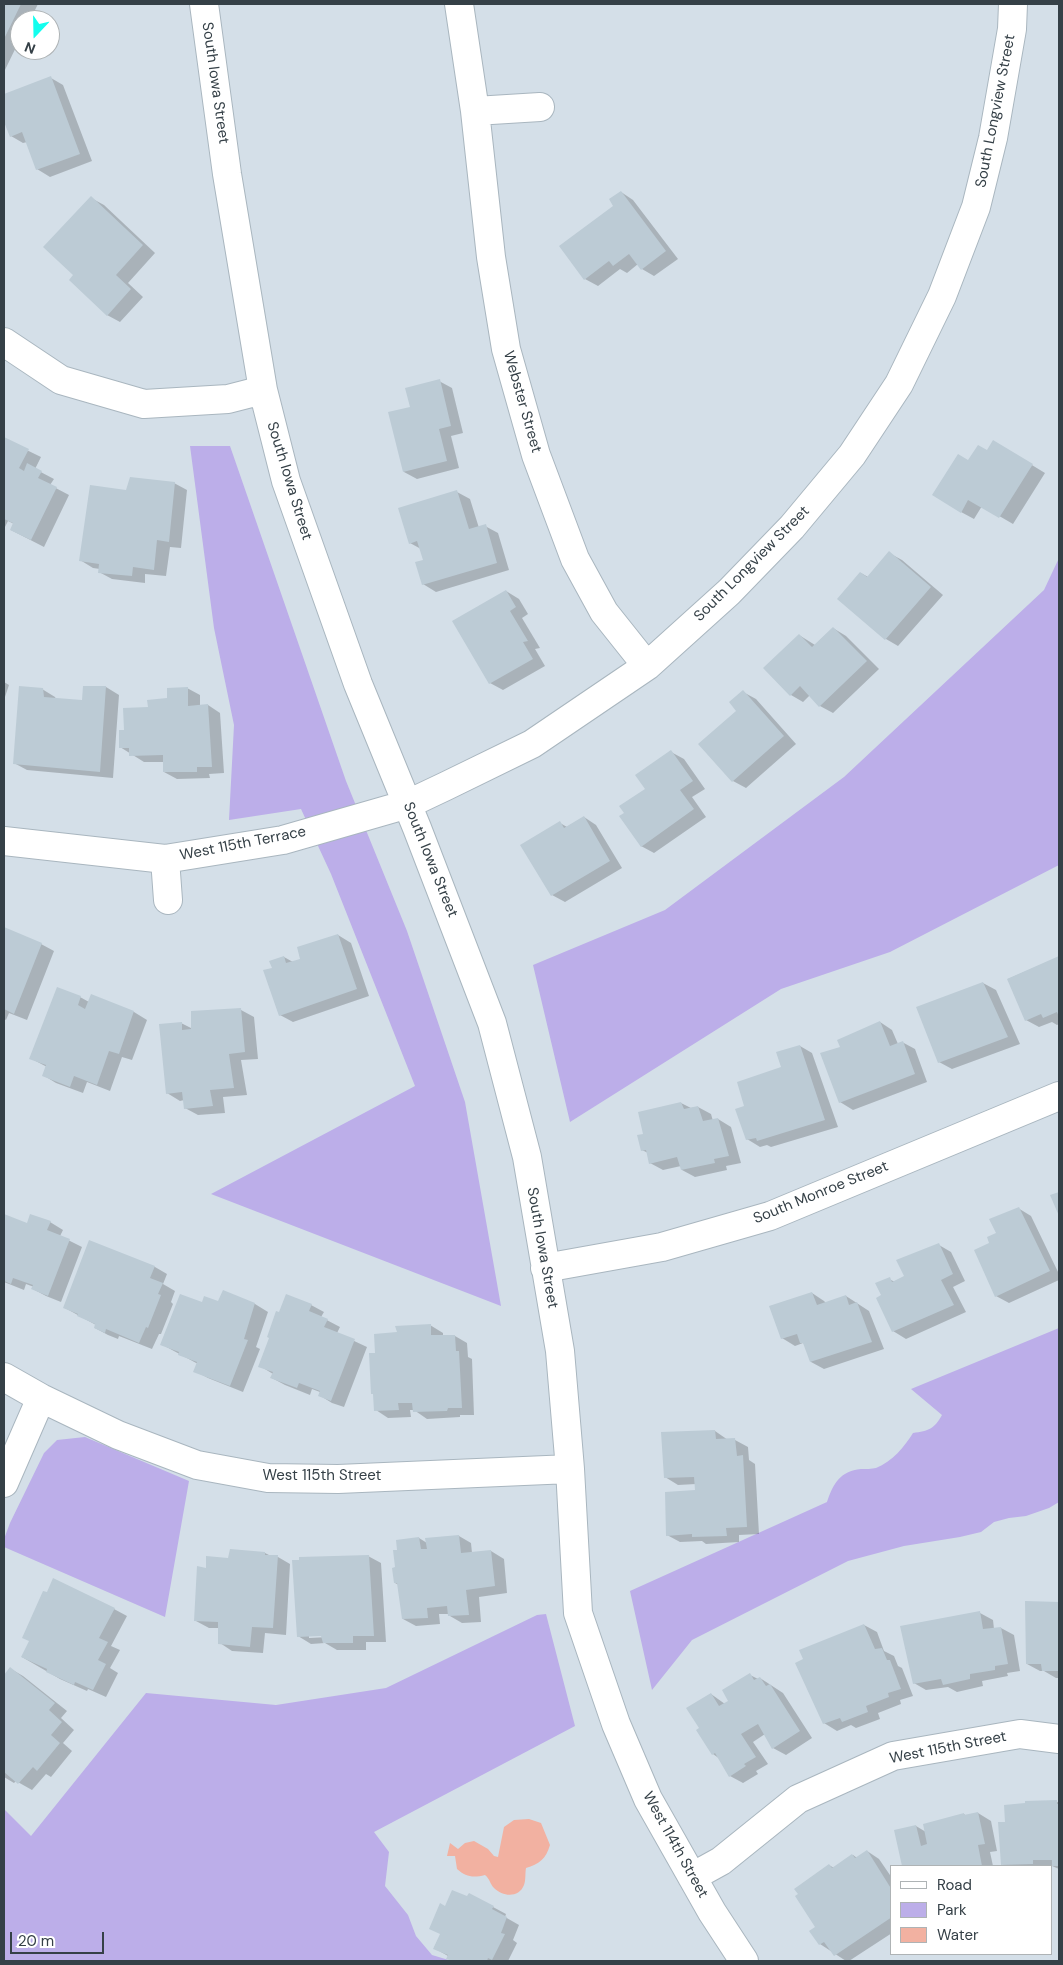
<!DOCTYPE html>
<html>
<head>
<meta charset="utf-8">
<style>
	body { margin:0 }
	#map { position:relative; width:1063px; height:1965px; overflow:hidden; background:#e6edf4; font-family:"DM Sans",sans-serif }
	canvas { display:block }
	.frame { position:absolute; inset:0; border:5px solid #354047; pointer-events:none }
	.legend { position:absolute; left:890px; top:1865px; width:162px; height:90px; box-sizing:border-box; background:#fff; border:1px solid #aeb3b5; margin:0; padding:6px 9px; list-style:none; font-size:15px; color:#354047 }
	.legend li { display:flex; align-items:center; gap:10px; height:25px }
	.legend b { width:25px; border:1px solid #aeb3b5 }
	.north { position:absolute; left:10px; top:10px; width:50px; height:50px; box-sizing:border-box; background:#fff; border:1px solid #aeb3b5; border-radius:50%; rotate:201deg; font-size:14px; font-weight:700; line-height:20px; text-align:center; color:#354047 }
	.north::after { content:''; display:block; margin:auto; width:18px; height:22px; background:#13feee; clip-path:polygon(50% 0,100% 100%,50% 72%,0 100%) }
	.scale { position:absolute; left:10px; top:1932px; width:94px; height:22px; box-sizing:border-box; border:2px solid #354047; border-top:0; padding-left:6px; font-size:15px; line-height:18px; white-space:nowrap; color:#354047; -webkit-text-stroke:4px #fff; paint-order:stroke }
</style>
</head>
<body>
<div id="map">
<canvas width="1063" height="1965"></canvas>
<div class="frame"></div>
<ul class="legend">
<li><b style="height:6px;background:#fff"></b>Road</li>
<li><b style="height:14px;background:#bcaee9"></b>Park</li>
<li><b style="height:14px;background:#f2b1a1"></b>Water</li>
</ul>
<div class="north">N</div>
<div class="scale">20 m</div>
</div>
<script>
const ctx = document.querySelector('canvas').getContext('2d');
ctx.lineJoin = 'round';
function fill(path, color) {
  ctx.fillStyle = color;
  ctx.fill(path, 'evenodd');
}
function stroke(path, color, width, dash) {
  ctx.strokeStyle = color;
  ctx.lineWidth = width;
  ctx.lineCap = dash ? 'butt' : 'round';
  ctx.setLineDash(dash || []);
  ctx.stroke(path);
}
function write(font, color, halo, rows, align = 'center') {
  ctx.font = font + ' "DM Sans",sans-serif';
  ctx.lineWidth = 4;
  ctx.setLineDash([]);
  ctx.textBaseline = 'middle';
  ctx.strokeStyle = halo;
  ctx.fillStyle = color;
  for (const [text, x, y, turn = 0] of rows) {
    ctx.save();
    ctx.translate(x, y);
    ctx.rotate((+turn || 0) * Math.PI / 180);
    ctx.textAlign = isNaN(turn) ? turn : align;
    if (halo) ctx.strokeText(text, 0, 0);
    ctx.fillText(text, 0, 0);
    ctx.restore();
  }
}
fill(new Path2D(`
	M4 4H1059V1961H4ZM20 20H50V50H20ZM892 1866H1052V1954H892Z`), '#d4dfe8');
fill(new Path2D(`
	M190 446H230L346 781 407 931 465 1102 501 1306 211 1194 415 1086 331 874 301 809 229 820 234 725 214 628Z
	M1059 558V865L890 952 781 989 570 1122 533 965 665 910 844 777 1044 590Z
	M1059 1328V1502L1049 1508 1026 1516 1009 1518 994 1522 981 1532 960 1537 904 1546 848 1561 692 1640 652 1690 630 1591 827 1502C833 1484 840 1471 861 1469 865 1469 872 1469 876 1468 892 1462 905 1446 913 1433 929 1431 934 1429 942 1415L911 1389Z
	M85 1437 189 1481 165 1617 4 1547V1539L10 1523 44 1453 57 1440Z
	M546 1614 575 1726 374 1832 389 1852 385 1886 408 1915 416 1936 432 1955 452 1961H4V1809L31 1836 146 1693 276 1705 386 1688 537 1615Z`), '#bcaee9');
fill(new Path2D(`
	M529 1819 541 1823 550 1845C546 1859 539 1864 526 1868 525 1873 526 1880 524 1885 519 1898 503 1897 494 1888 490 1884 490 1879 485 1875 473 1878 466 1877 457 1869L455 1856H447L450 1843 458 1849 465 1843 474 1841 488 1849 494 1856 498 1857 504 1827 514 1820Z`), '#f2b1a1');
fill(new Path2D(`
	M4 4H38L30 20H20V39L4 72Z
	M51 78 63 85 92 161 50 177 37 169 27 142 23 143 11 136 4 118V96Z
	M621 192 633 200 678 259 654 276 642 269 638 264 627 273 620 269 598 286 585 279Z
	M91 198 104 205 155 253 128 283 143 297 120 322 107 315 75 275Z
	M439 381 452 388 463 433 451 436 459 468 417 479 404 472 412 408Z
	M4 439 41 457 35 469 54 479 50 485 69 495 44 547 11 530 14 524 8 521 4 529Z
	M994 442 1045 473 1013 524 982 506 974 519 961 512 969 462 987 451Z
	M174 483 187 490 181 548 170 547 166 576 145 574V583L112 579 99 572 100 569 93 568 80 560 127 491Z
	M457 492 470 499 479 528 485 526 498 533 509 570 436 592 423 584 424 561 421 549 410 543Z
	M889 553 902 560 943 595 898 646 886 639 861 573 868 577Z
	M506 591 519 599 528 614 522 618 540 648 535 649 545 666 503 690 490 683Z
	M833 628 846 636 879 669 833 713 820 706 810 695 803 702 791 695 799 635 815 645Z
	M4 682 9 685 4 700Z
	M106 687 119 695 113 778 27 770 14 763 42 689 55 697 56 699 84 702Z
	M187 688 200 695V706L208 705 220 713 224 773 209 774 210 778 177 779 164 772V762H144L120 747 125 731 150 708Z
	M743 692 756 699 796 744 746 788 733 781 738 711Z
	M671 752 684 759 705 789 692 797 706 817 654 853 641 846 625 813 646 789Z
	M584 817 596 825 622 868 565 902 552 895 560 823 567 827Z
	M4 929 41 944 54 951 27 1020 9 1013 6 1020 4 1019Z
	M338 935 351 943 369 996 293 1022 280 1015 274 969 284 957 293 962 302 959Z
	M1059 957V1024L1057 1025 1052 1022 1039 1027 1026 1020 1008 979Z
	M983 983 996 990 1020 1044 952 1069 939 1062Z
	M92 996 134 1012 147 1020 132 1060 122 1057 110 1091 87 1082 83 1093 56 1083 43 1075 47 1067 30 1058 80 997 89 1002Z
	M241 1010 254 1017 258 1059 241 1060 247 1095 223 1097 225 1113 198 1115 185 1108 184 1100 180 1101 167 1093 181 1023 193 1029Z
	M880 1022 892 1030 898 1044 902 1042 915 1049 927 1082 853 1110 840 1102 841 1048Z
	M800 1046 812 1053 838 1127 771 1147 767 1145 760 1147 747 1139 746 1107 782 1068Z
	M681 1103 691 1108 698 1107 711 1114 713 1121 718 1119 731 1127 741 1163 726 1166 727 1170 695 1177 682 1170 681 1166 663 1170 650 1163 648 1153 642 1150 645 1135Z
	M1018 1208 1031 1216 1059 1274V1280L1009 1303 996 1296 991 1243Z
	M4 1216 28 1224 50 1222 63 1230 60 1236 82 1247 61 1302 46 1296 33 1289 34 1287 26 1284 24 1290 4 1282Z
	M90 1242 155 1267 167 1274 163 1284 175 1291 171 1302 173 1304 161 1334H159L152 1349 119 1336 118 1339 108 1335 95 1328 96 1325 65 1308Z
	M939 1245 951 1252 965 1281 953 1287 966 1312 906 1339 893 1331 883 1296 889 1279 895 1282 906 1277 898 1260Z
	M223 1292 255 1304 268 1312 256 1347 260 1349 243 1392 208 1378 195 1371 198 1364 161 1344 203 1303H219Z
	M812 1293 824 1301 826 1303 846 1296 869 1311 884 1349 824 1369 811 1362 805 1344 803 1343 795 1346 782 1338Z
	M311 1305 324 1312 321 1317 340 1327 337 1333 367 1347 344 1407 332 1403 319 1395 320 1392 312 1389 310 1395 285 1385 272 1378 273 1374 260 1366Z
	M430 1325 443 1333V1336H455L467 1343 468 1357 472 1359 474 1415H460V1417L427 1419 414 1410H410L411 1417 388 1418 376 1410 377 1354 398 1333Z
	M715 1431 728 1440H735L748 1447 749 1460 755 1464 759 1534 739 1535V1542L706 1544 702 1541 680 1542 667 1535 696 1491V1484L678 1485 665 1477Z
	M459 1536 471 1543 472 1553 491 1551 504 1559 507 1593 479 1597 481 1622 462 1623 450 1616 449 1614H439L440 1624 416 1626 403 1619 399 1585 395 1583 397 1568 419 1538 427 1543Z
	M265 1553 271 1556 278 1557 290 1564 286 1635 265 1633 263 1653 232 1651 220 1643V1628H209L196 1621 207 1569 229 1559Z
	M368 1556 381 1563 386 1642H366V1650H337L325 1643 311 1644 298 1636ZM309 1635H328V1637L309 1638Z
	M1027 1603H1059V1678H1056L1044 1671H1040L1027 1664Z
	M114 1609 127 1616 111 1646 120 1650 110 1668 118 1673 106 1697 88 1689 87 1691 60 1679 22 1657Z
	M980 1613 993 1620 994 1629 1001 1628 1014 1635 1020 1671 1007 1673 1008 1676 982 1681 983 1686 957 1692 948 1687 926 1690 914 1683Z
	M864 1625 877 1632 884 1651 894 1656 898 1666 902 1668 913 1696 900 1700 901 1704 878 1713 880 1719 856 1728 851 1725 837 1731 824 1723 805 1660Z
	M11 1669 23 1676 67 1711 61 1718 74 1730 63 1743 72 1751 51 1777 46 1774 32 1790 16 1781 14 1783 4 1777V1677Z
	M750 1675 758 1679 760 1678 783 1693 812 1738 786 1755 773 1748 765 1734 753 1742 768 1764 756 1771 758 1774 743 1783 730 1776 720 1759 713 1754 701 1729 711 1694 725 1704 730 1701Z
	M1056 1801 1059 1803V1869L1052 1866H1005L1003 1865 1006 1823Z
	M978 1813 991 1821 997 1851 990 1852 993 1866H903L896 1831 916 1826 926 1832 964 1814 966 1816Z
	M867 1851 879 1859 892 1878V1933L849 1961H846L820 1944 817 1928 829 1865 834 1868 853 1855 857 1858Z
	M446 1907H493L506 1914 505 1917 519 1925 513 1940 517 1943 508 1961H453L447 1958 448 1956 434 1948 441 1934Z`), '#0003');
fill(new Path2D(`
	M4 4H21L4 39Z
	M51 76 80 154 36 170 22 132 10 137 4 122V94Z
	M621 191 666 251 641 270 629 254 613 266 609 261 584 280 559 246 613 206 609 199Z
	M91 196 143 245 116 275 131 289 107 316 69 280 73 275 43 247Z
	M440 379 451 426 439 429 447 461 403 472 388 412 410 407 405 388Z
	M4 437 29 449 19 468 24 471 27 463 42 471 38 478 57 487 31 540 10 530 13 523 4 519Z
	M993 440 1033 464 999 518 968 500 961 513 932 495 958 454 968 460 978 445 987 450Z
	M130 477 175 482 169 542 157 540 154 570 133 567 132 576 98 573 99 564 79 561 90 485 126 490Z
	M457 490 469 529 486 524 497 563 422 585 415 562 423 560 417 541 409 544 398 508Z
	M889 551 931 587 885 640 837 599 860 572 867 577Z
	M506 590 516 607 510 611 528 641 523 642 533 659 489 684 452 621Z
	M833 627 867 661 819 707 800 686 790 696 763 668 799 634 812 647Z
	M19 686 43 688 44 697 82 700 83 686H106L100 772 13 764Z
	M188 687V706L208 704 212 767H197V772H163V755L129 756V748H119V730H124L123 708 148 707 147 700 167 698V688Z
	M743 690 784 736 732 782 698 744 736 711 729 702Z
	M671 750 693 781 680 790 694 809 641 847 619 816 624 813 619 806 645 789 635 775Z
	M584 816 610 861 551 896 520 845 560 821 564 828Z
	M4 927 42 943 14 1014 4 1009Z
	M338 934 357 989 279 1016 263 970 272 968 269 961 284 956 286 963 300 959 297 947Z
	M1059 956V1017L1057 1012 1043 1018 1041 1014 1025 1021 1007 979Z
	M983 982 1008 1037 938 1063 916 1007Z
	M57 987 81 996 78 1005 85 1009 91 994 134 1011 119 1054 109 1051 97 1085 74 1076 70 1087 42 1076 46 1065 29 1059Z
	M241 1008 245 1052 229 1054 234 1088 210 1090 213 1106 184 1109 182 1092 166 1094 159 1024 182 1022V1030L191 1029V1011Z
	M880 1021 890 1046 903 1041 915 1074 839 1103 820 1053 840 1047 837 1040Z
	M800 1045 825 1120 757 1141 756 1138 746 1140 735 1109 744 1106 737 1082 781 1067 776 1052Z
	M681 1102 684 1109 698 1106 703 1121 718 1118 729 1156 714 1159 715 1163 681 1170 677 1157 649 1164 646 1150 641 1151 637 1135 643 1134 638 1112Z
	M1059 1192V1216L1050 1195Z
	M1019 1207 1050 1271 995 1297 974 1250 989 1243 987 1237 996 1233 989 1219Z
	M4 1214 27 1223 30 1214 51 1221 47 1230 70 1239 48 1296 31 1289 33 1285 13 1278 11 1284 4 1281Z
	M89 1240 155 1266 150 1278 163 1283 158 1294 161 1295 148 1328 146 1327 139 1343 106 1329 105 1333 94 1328 95 1324 77 1316 78 1314 63 1308Z
	M939 1243 953 1274 941 1280 954 1305 892 1332 876 1298 881 1295 875 1283 890 1277 892 1282 904 1276 896 1260Z
	M223 1290 255 1303 244 1339 248 1340 230 1386 193 1372 197 1362 178 1355 179 1352 160 1345 180 1294 202 1302 204 1296 218 1301Z
	M812 1292 817 1305 846 1295 849 1305 857 1302 872 1342 810 1362 803 1343H800L797 1334 781 1339 769 1306Z
	M286 1294 312 1304 309 1311 328 1319 324 1327 355 1339 331 1401 318 1396 320 1391 299 1383 297 1388 270 1378 273 1372 258 1367 269 1338 267 1337 276 1311 279 1312Z
	M431 1324V1335H455L456 1351H459L462 1408H448L447 1411 413 1412 412 1403H398L399 1410 374 1411 373 1394H371L369 1353H375L374 1334 397 1332 395 1326Z
	M715 1430 716 1439 735 1438 737 1456 743 1455 747 1527 726 1528 727 1536 692 1537V1534L666 1536 665 1492 695 1490 694 1477 664 1478 661 1432Z
	M459 1535 461 1553 491 1550 495 1586 466 1590 469 1615 448 1616 447 1606 427 1608 428 1618 402 1619 397 1583H394L392 1568 395 1567 393 1550H397L396 1540 419 1537 421 1549H427L425 1538Z
	M230 1549 265 1552V1555H278L273 1628 252 1627 250 1647 218 1644V1622L194 1621 197 1566 206 1568V1556L228 1558Z
	M369 1555 374 1636H353V1643H323L321 1636 297 1637 292 1560H299V1557Z
	M53 1578 115 1608 99 1638 108 1642 98 1660 106 1664 93 1690 75 1682 74 1685 46 1672 47 1669 21 1657 29 1641 22 1638 43 1591 47 1592Z
	M1025 1601 1059 1602V1671H1042L1041 1664H1026Z
	M980 1611 983 1629 1001 1627 1008 1664 995 1666V1670L970 1674V1679L943 1685 941 1679 913 1684 900 1626Z
	M864 1624 875 1649 882 1648 887 1660H890L901 1689 888 1693 889 1697 866 1706 868 1712 842 1722 840 1718 823 1724 795 1663 803 1659 799 1650Z
	M10 1667 55 1703 49 1710 62 1722 51 1735 60 1743 37 1771 33 1767 18 1784 4 1772V1675Z
	M750 1673 754 1680 760 1677 766 1686 770 1684 800 1731 772 1749 758 1724 741 1734 756 1757 744 1764 746 1766 729 1777 715 1753 712 1755 696 1730 699 1728 686 1708 711 1693 719 1706 728 1701 722 1690Z
	M1057 1800V1804H1059V1866H1052V1860H1033V1864L1001 1865 998 1822H1005L1004 1805 1025 1803V1801Z
	M978 1812 985 1844 978 1845 982 1866H902L894 1830 916 1825 921 1846 927 1844 923 1824 964 1813V1815Z
	M867 1850 892 1890V1917L834 1956 824 1942 819 1945 809 1931 815 1927 795 1896 798 1894 794 1889 829 1864 832 1868 852 1854 855 1858Z
	M452 1890 467 1896 469 1893 494 1906 492 1909 507 1917 501 1933 505 1934 492 1960 488 1958 487 1961H452L446 1959 448 1955 433 1949 440 1934 429 1929 440 1903 445 1906Z`), '#bccbd5');
const minor = new Path2D(`
	M204 4 227 174 263 390 286 481 358 684 417 828 492 1023 527 1157 560 1351 570 1469 578 1613 616 1724 648 1799 712 1912 744 1961
	M459 4 475 111 491 257 506 349 536 455 575 559 604 612 647 666
	M475 111 540 107
	M4 342 61 380 144 404 228 399 263 390
	M4 841 165 859 283 840 408 804 446 786 532 744 647 666 729 592 792 527 852 455 899 384 942 296 976 207 993 138 1012 29 1013 4
	M165 859 168 900
	M545 1268 662 1247 770 1216 1059 1096
	M4 1377 41 1398 118 1435 197 1465 268 1478 338 1479 570 1469
	M4 1483 41 1398
	M692 1877 721 1861 798 1799 893 1756 1020 1734 1059 1739`);
stroke(minor, '#a9b6bf', 30);
stroke(minor, '#fff', 28);
write('15px', '#354047', '#fff', [
	["South Iowa Street",215,83,82],
	["South Longview Street",996,111,-79],
	["Webster Street",522,402,74],
	["South Iowa Street",289,481,73],
	["South Longview Street",752,564,-45],
	["West 115th Terrace",243,844,-11],
	["South Iowa Street",430,860,68],
	["South Monroe Street",821,1193,-22],
	["South Iowa Street",542,1248,80],
	["West 115th Street",322,1476],
	["West 115th Street",948,1748,-11],
	["West 114th Street",675,1845,61]
]);
</script>
</body>
</html>
